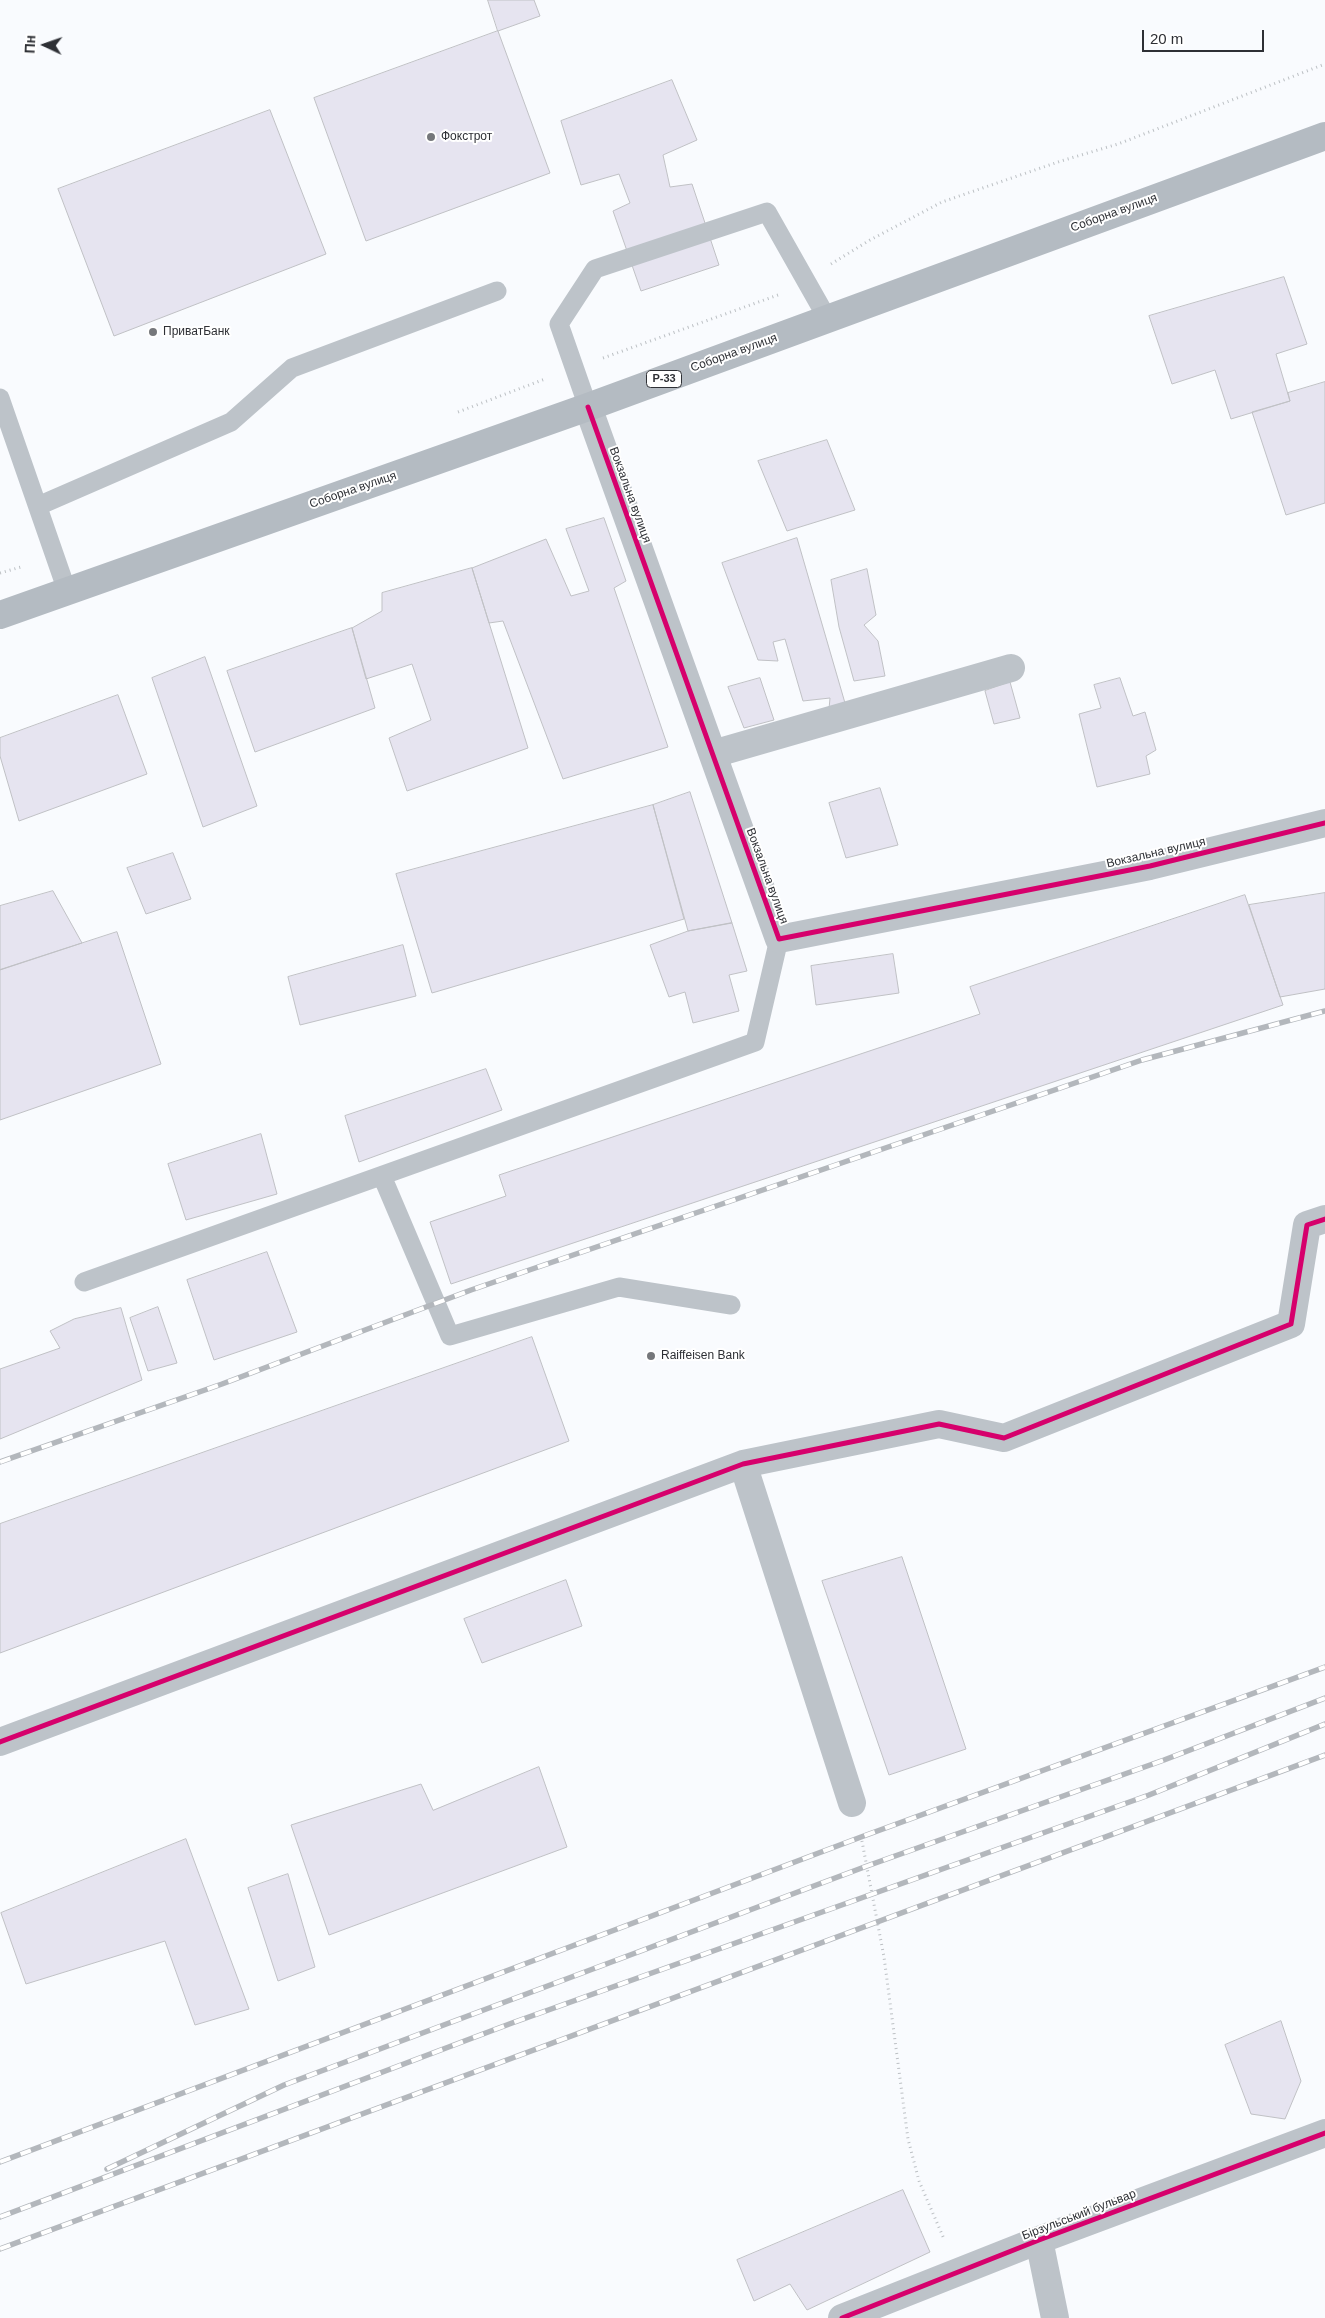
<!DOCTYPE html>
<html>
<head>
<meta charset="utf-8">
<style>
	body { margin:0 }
	#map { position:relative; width:1325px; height:2318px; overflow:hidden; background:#f9fbfe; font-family:Arial,sans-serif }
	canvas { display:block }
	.north { position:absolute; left:20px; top:20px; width:50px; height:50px; -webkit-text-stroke:4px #fff; paint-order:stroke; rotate:273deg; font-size:14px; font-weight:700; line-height:20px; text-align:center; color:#2e3035 }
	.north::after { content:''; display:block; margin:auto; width:18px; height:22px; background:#2e3035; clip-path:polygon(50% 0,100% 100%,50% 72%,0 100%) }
	.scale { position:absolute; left:1142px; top:30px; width:122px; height:22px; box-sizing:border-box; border:2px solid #2e3035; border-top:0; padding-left:6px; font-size:15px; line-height:18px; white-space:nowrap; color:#2e3035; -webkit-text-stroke:4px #fff; paint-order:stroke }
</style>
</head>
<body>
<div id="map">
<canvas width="1325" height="2318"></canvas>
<div class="north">Пн</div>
<div class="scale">20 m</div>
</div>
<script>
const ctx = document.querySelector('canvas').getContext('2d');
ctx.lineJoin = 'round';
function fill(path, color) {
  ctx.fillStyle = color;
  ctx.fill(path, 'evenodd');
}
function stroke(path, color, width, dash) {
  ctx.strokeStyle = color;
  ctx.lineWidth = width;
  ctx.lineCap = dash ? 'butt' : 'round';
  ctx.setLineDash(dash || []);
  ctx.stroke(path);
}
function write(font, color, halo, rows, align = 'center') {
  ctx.font = font + ' Arial,sans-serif';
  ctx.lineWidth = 4;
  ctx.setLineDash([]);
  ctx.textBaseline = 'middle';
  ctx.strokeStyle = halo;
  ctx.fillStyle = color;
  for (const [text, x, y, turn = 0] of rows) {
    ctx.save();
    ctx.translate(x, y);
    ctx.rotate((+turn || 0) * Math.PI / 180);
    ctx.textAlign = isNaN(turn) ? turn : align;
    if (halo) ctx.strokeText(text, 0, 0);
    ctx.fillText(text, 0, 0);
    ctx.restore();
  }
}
const building = new Path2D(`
	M488 0H534L540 16 498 31Z
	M498 31 550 173 366 241 314 98Z
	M672 80 697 140 663 155 670 187 692 184 719 265 641 291 613 211 630 203 619 174 581 185 561 121Z
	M270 110 326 254 114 336 58 189Z
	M1284 277 1307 344 1276 354 1290 401 1231 419 1215 370 1172 384 1149 316Z
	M1325 382V503L1286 515 1252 412 1290 401 1288 393Z
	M827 440 855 510 787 531 758 461Z
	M604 518 626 581 614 588 668 747 563 779 503 621 489 623 472 568 546 539 571 596 589 591 566 529Z
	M797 538 845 703 829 709 830 698 803 701 785 639 773 642 778 661 758 660 722 563Z
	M472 568 528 748 407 791 389 738 431 720 412 664 366 679 352 628 382 611V593Z
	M867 569 876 615 864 625 878 641 885 676 854 681 839 627 831 580Z
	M352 628 375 708 255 752 227 671Z
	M205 657 257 806 203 827 152 678Z
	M760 678 774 720 744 728 728 687Z
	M1120 678 1133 716 1145 712 1156 750 1146 756 1150 774 1097 787 1079 714 1101 708 1094 685Z
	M1010 682 1020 718 994 724 985 691Z
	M118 695 147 774 19 821 0 756V738Z
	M880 788 898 845 846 858 829 803Z
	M690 792 732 923 688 931 653 805Z
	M653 805 684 919 432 993 396 874Z
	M173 853 191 899 146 914 127 868Z
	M53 891 82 943 0 970V906Z
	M1325 893V989L1280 997 1249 905Z
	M1245 895 1283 1005 451 1284 430 1222 506 1196 499 1175 980 1014 970 987Z
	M732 923 747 971 729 975 739 1011 693 1023 685 992 669 997 650 945 688 931Z
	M117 932 161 1064 0 1120V970Z
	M403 945 416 996 300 1025 288 977Z
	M893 954 899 993 816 1005 811 966Z
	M486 1069 502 1110 359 1162 345 1116Z
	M261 1134 277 1194 186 1220 168 1164Z
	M267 1252 297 1332 214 1360 187 1280Z
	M158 1307 177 1363 148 1371 130 1318Z
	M121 1308 142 1380 0 1439V1369L60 1348 50 1331 74 1319Z
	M532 1337 569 1441 0 1653V1524Z
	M902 1557 966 1749 889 1775 822 1581Z
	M566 1580 582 1626 482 1663 464 1619Z
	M539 1767 567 1847 329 1935 291 1825 421 1784 433 1810Z
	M186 1839 249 2009 195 2025 165 1941 26 1984 1 1913Z
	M288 1874 315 1967 278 1981 248 1888Z
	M1281 2021 1301 2081 1285 2119 1251 2114 1225 2045Z
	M903 2190 930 2252 807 2310 790 2284 754 2301 737 2260Z`);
fill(building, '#e6e4f0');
stroke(building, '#c0c1c5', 1);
stroke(new Path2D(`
	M831 264 870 240 942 202 1061 161 1118 144 1325 64
	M603 358 778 295
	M458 412 545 379
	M0 573 21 567
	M861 1836 884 1957 908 2139 919 2181 944 2239`), '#bcc0c4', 3, [1, 4]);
stroke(new Path2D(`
	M0 398 67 591
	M588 407 559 324 595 269 767 212 827 318
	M38 506 231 422 292 368 497 291
	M382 1176 450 1336 619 1287 731 1305
	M84 1282 755 1042 779 939`), '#bdc3c9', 19);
stroke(new Path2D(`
	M588 407 779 939 1150 866 1325 823
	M713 754 1011 668
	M743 1464 852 1803
	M0 1742 743 1464 939 1424 1004 1438 1291 1324 1307 1225 1325 1219
	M1039 2240 1055 2318
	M842 2318 1039 2240 1325 2133`), '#bdc3c9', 28);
stroke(new Path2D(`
	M0 615 588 407 1325 136`), '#b4bbc2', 28);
const rail = new Path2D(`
	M0 1462 222 1384 471 1290 1142 1060 1325 1011
	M0 2162 861 1837 1325 1667
	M107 2169 284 2085 867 1866 1164 1760 1325 1698
	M0 2217 512 2023 1149 1795 1325 1724
	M0 2249 1325 1755`);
stroke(rail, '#b3b7bc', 5.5);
stroke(rail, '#fff', 4, [11]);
stroke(new Path2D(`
	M588 407 779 939 1150 866 1325 823
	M0 1742 743 1464 939 1424 1004 1438 1291 1324 1307 1225 1325 1219
	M842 2318 1039 2240 1325 2133`), '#d6006c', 5);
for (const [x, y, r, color] of [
	[431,137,5,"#75777b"],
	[153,332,5,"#75777b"],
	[651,1356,5,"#75777b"]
]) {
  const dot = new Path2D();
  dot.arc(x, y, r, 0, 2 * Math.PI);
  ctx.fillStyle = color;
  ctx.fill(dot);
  stroke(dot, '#fff', 2);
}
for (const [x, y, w] of [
	[664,379,35]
]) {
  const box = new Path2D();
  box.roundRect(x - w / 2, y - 8.5, w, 17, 4);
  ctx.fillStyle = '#fff';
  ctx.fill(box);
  stroke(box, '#2e3035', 1);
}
write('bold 11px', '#2e3035', null, [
	["Р-33",664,379]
]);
write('12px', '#2e3035', '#fff', [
	["Фокстрот",441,137],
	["ПриватБанк",163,332],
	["Raiffeisen Bank",661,1356]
], 'left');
write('12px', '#2e3035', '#fff', [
	["Соборна вулиця",1114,213,-20],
	["Соборна вулиця",734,353,-20],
	["Соборна вулиця",353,490,-19],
	["Вокзальна вулиця",630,495,70],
	["Вокзальна вулиця",1156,853,-13],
	["Вокзальна вулиця",767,876,70],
	["Бірзульський бульвар",1079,2215,-21]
]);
</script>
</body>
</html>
